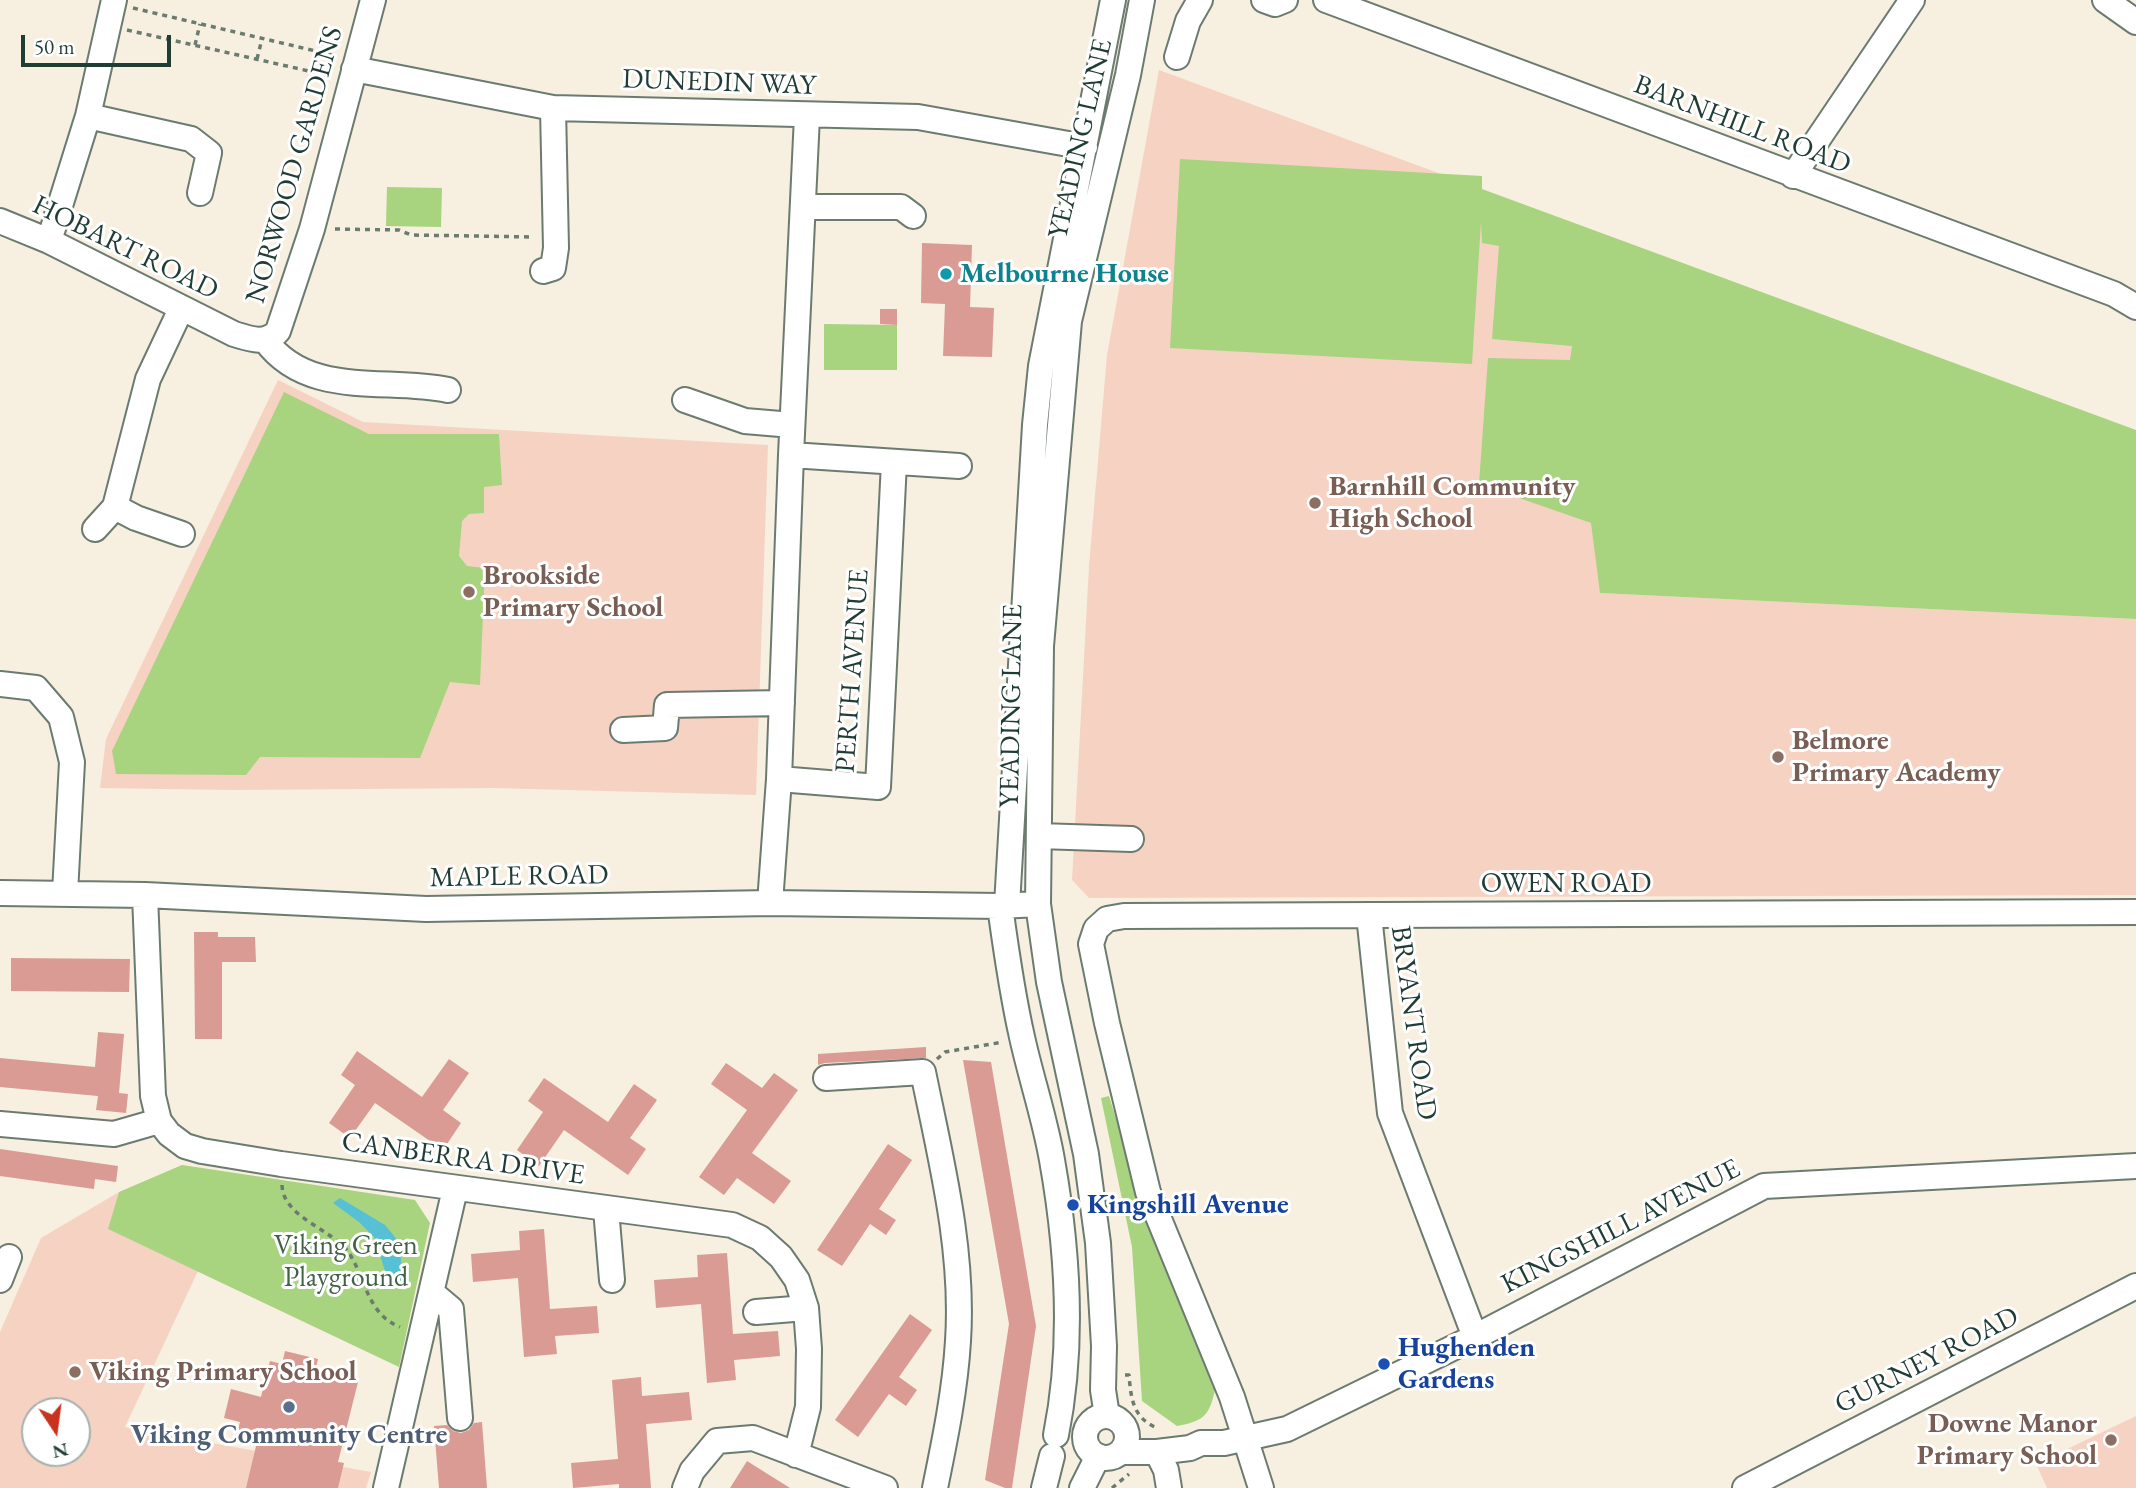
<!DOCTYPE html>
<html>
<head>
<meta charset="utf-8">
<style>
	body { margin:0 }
	#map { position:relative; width:2136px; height:1488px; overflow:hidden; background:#f7efdf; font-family:"EB Garamond",serif }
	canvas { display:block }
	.north { position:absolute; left:21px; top:1397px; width:70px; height:70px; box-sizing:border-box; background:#fff; border:2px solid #a5b1ae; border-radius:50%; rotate:167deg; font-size:19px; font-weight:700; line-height:28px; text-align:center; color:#1f3d34 }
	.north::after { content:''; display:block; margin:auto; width:24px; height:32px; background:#c8321e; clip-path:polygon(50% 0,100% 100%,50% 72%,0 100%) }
	.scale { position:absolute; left:21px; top:35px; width:150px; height:32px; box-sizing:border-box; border:4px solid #1f3d34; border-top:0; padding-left:9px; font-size:21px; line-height:24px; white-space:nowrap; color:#1f3d34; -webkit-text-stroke:5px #fff; paint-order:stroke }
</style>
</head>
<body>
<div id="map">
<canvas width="2136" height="1488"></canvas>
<div class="north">N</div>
<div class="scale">50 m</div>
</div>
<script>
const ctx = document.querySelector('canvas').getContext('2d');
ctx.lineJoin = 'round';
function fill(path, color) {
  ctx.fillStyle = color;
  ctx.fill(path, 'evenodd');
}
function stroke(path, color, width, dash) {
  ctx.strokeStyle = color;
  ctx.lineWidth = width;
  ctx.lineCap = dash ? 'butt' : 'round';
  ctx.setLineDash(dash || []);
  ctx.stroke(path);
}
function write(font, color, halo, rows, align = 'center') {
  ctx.font = font + ' "EB Garamond",serif';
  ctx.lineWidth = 6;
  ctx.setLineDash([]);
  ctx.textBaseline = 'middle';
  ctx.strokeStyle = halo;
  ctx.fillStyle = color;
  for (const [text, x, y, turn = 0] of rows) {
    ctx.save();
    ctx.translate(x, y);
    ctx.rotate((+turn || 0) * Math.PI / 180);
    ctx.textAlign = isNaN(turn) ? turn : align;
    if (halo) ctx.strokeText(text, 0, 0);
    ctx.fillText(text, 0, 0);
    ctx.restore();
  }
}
fill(new Path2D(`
	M1159 70 1479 188 1581 258 1571 360 1601 593 2136 619V895L1089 898 1072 880 1089 566 1107 355Z
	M278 380 363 422 768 445 756 795 493 788 233 790 100 788 106 739Z
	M119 1192 109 1229 198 1271 125 1427 371 1472 366 1488H0V1332L41 1238ZM35 1411H77V1453H35Z
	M2136 1416V1488H2047L2036 1464Z`), '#f6d2c3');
fill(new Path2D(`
	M1180 159 1482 176V189L2136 430V619L1600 593 1591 523 1479 484 1488 358 1570 360 1572 346 1492 339 1499 246 1482 243 1481 222 1472 364 1170 348Z
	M387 187 442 188 441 227 386 226Z
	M824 324 897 325V370H824Z
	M284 392 369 434H499L502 485 484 487V513L469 514 462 521 459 556 467 566 485 568 480 685 450 682 420 758 260 757 246 775 116 774 112 751Z
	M1109 1096 1144 1210 1215 1390C1209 1417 1203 1421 1177 1426L1142 1401 1132 1247 1101 1098Z
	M182 1165 415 1200 430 1223 399 1367 108 1229 119 1192Z`), '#a8d37f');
fill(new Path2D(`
	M340 1198 385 1225 399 1242 403 1277 397 1286 388 1280 374 1237 359 1222 333 1203Z`), '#58c0d4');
fill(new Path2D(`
	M922 243 972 245 970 307 994 308 992 357 943 356 945 304 921 303Z
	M880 309H897V325L880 324Z
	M194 932H218V937H255L256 962H222V1039H195Z
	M11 958 130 959 129 992 11 991Z
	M98 1032 124 1034 119 1093 128 1094 126 1113 96 1110 98 1096 0 1087V1058L95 1067Z
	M926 1047V1058L825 1063 818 1065V1054Z
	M357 1051 422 1097 449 1059 469 1073 443 1110 461 1123 443 1150 375 1103 350 1138 329 1123 355 1085 341 1075Z
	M963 1060 991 1062 1036 1326 1012 1488H1005L985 1480 1009 1324Z
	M726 1063 762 1088 774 1073 798 1090 752 1153 791 1181 774 1204 737 1178 724 1195 699 1177 747 1110 711 1084Z
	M544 1078 608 1122 634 1084 657 1100 630 1138 646 1149 628 1175 564 1130 539 1166 517 1150 543 1112 528 1101Z
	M888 1144 912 1160 879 1209 896 1220 886 1235 870 1224 842 1266 817 1250Z
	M0 1149 118 1166 116 1182 95 1179 94 1189 0 1176Z
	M544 1229 550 1309 597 1306 599 1333 555 1336 557 1354 524 1357 518 1278 473 1282 471 1254 520 1250 519 1231Z
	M727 1253 733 1334 778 1331 780 1356 734 1360 736 1380 707 1383 701 1304 656 1308 654 1280 698 1277 697 1255Z
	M910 1314 932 1330 899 1377 917 1390 906 1406 889 1394 858 1437 835 1420Z
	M285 1351 318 1359 315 1371 358 1382 338 1462 344 1463 338 1488H246L257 1442 236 1437 240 1422 224 1418 231 1389 261 1397 270 1361 282 1364Z
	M641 1377 642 1396 689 1392 692 1420 646 1424 651 1488H619V1484L573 1488 571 1463 618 1459 612 1380Z
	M482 1422 487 1488H439L434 1426 447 1425 453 1431 461 1433 469 1430 474 1423Z
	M747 1461 790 1488H730Z`), '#d99b93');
const minor = new Path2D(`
	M1264 0 1275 4 1285 0
	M1326 0 2114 294 2136 307
	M2105 0 2136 22
	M1177 57 1188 21 1200 0
	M354 69 553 108 918 117 1085 147
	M88 116 191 139 209 153 200 193
	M1793 176 1912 0
	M803 207H901L913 216
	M0 221 49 241 234 334C250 339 266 345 278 331L312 229 373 0
	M49 241 88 116 114 0
	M543 271 553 268 556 248 553 108
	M265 340C308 399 386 377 448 390
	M685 400 745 421 792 425
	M791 455 959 466
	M115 507 136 518 182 534
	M95 529 115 507 148 379 181 309
	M0 684 36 688 61 717 72 762 65 893
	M623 730 665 728 667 705 782 703
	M779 779 878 787 894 462
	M1039 836 1131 839
	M0 893 145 895 426 909 770 903 1000 906 1038 904
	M145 895 153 1096 159 1121 169 1134 185 1146 202 1151 281 1164 732 1225 760 1238 781 1257 797 1280 806 1308 809 1349 808 1407 796 1455
	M770 903 779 779 791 455 807 116
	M1007 905 1035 425 1041 366 1113 0
	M1000 906C1006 950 1012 993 1022 1037 1031 1078 1045 1119 1052 1160 1068 1250 1074 1345 1056 1435
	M1369 915 1390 1113 1475 1337
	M826 1078 923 1072C941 1160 964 1250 958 1341 955 1391 945 1439 935 1488
	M0 1124 114 1134 159 1121
	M606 1209 612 1280
	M0 1280 9 1257
	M432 1293 451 1309 460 1418
	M756 1312 806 1308
	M1107 1416 1103 1390 1104 1346 1098 1243 1086 1154 1049 982 1038 904 1041 646 1069 321 1128 75 1142 0
	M1085 1437a21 21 0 1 1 42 0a21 21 0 1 1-42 0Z
	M1121 1452H1157L1190 1448 1201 1443H1224L1287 1429 1475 1337 1764 1186 2136 1166
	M1157 1452 1166 1470 1169 1488
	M386 1488 455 1189
	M685 1488 692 1471 717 1441 753 1438 885 1488
	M1044 1488 1052 1456
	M1082 1488 1098 1456
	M1261 1488 1232 1397 1148 1192 1107 1023 1091 944 1096 929 1107 919 1124 916 2136 912
	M1745 1488 2136 1286`);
stroke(minor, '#6b7b70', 28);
stroke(new Path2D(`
	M133 8 337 56
	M127 30 331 76
	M195 45 200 24
	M257 59 262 39
	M335 229 399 230 411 235 533 237
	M937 1059 945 1052 1003 1042
	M282 1185C283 1218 333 1229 349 1253 366 1279 367 1314 400 1327
	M1125 1375H1129C1131 1399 1133 1418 1157 1428
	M1112 1488 1129 1474`), '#6b7b70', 3.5, [5, 5]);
stroke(minor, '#fff', 24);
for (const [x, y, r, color] of [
	[946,274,7,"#0f9aa8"],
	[1315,503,7,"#8d6e63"],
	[469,592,7,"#8d6e63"],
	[1778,757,7,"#8d6e63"],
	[1073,1205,7,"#1a4fb4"],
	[1384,1364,7,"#1a4fb4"],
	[75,1372,7,"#8d6e63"],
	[289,1407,7,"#5c6f8a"],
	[2111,1440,7,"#8d6e63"]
]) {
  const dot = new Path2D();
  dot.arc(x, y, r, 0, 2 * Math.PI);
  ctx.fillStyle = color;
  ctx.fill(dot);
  stroke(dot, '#fff', 2.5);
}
write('28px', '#1f3d34', '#fff', [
	["DUNEDIN WAY",719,83,2],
	["BARNHILL ROAD",1742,125,21],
	["YEADING LANE",1081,139,-77],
	["NORWOOD GARDENS",295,165,-74],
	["HOBART ROAD",125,248,26],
	["PERTH AVENUE",853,671,-86],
	["YEADING LANE",1012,706,-89],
	["MAPLE ROAD",519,877,-1],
	["OWEN ROAD",1566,884],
	["BRYANT ROAD",1413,1023,82],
	["CANBERRA DRIVE",463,1159,8],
	["KINGSHILL AVENUE",1621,1227,-27],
	["GURNEY ROAD",1927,1361,-27]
]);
write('bold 28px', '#0d838f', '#fff', [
	["Melbourne House",960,274]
], 'left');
write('bold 28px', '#785e54', '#fff', [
	["Barnhill Community",1329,487],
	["High School",1329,519],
	["Brookside",483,576],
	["Primary School",483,608],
	["Belmore",1792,741],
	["Primary Academy",1792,773],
	["Viking Primary School",89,1372],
	["Downe Manor",2097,1424,"right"],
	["Primary School",2097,1456,"right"]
], 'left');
write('bold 28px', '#164399', '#fff', [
	["Kingshill Avenue",1087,1205],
	["Hughenden",1398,1348],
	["Gardens",1398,1380]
], 'left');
write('28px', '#416247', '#fff', [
	["Viking Green",346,1246],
	["Playground",346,1278]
]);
write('bold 28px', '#4e5e75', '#fff', [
	["Viking Community Centre",289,1435]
]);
</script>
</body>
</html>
